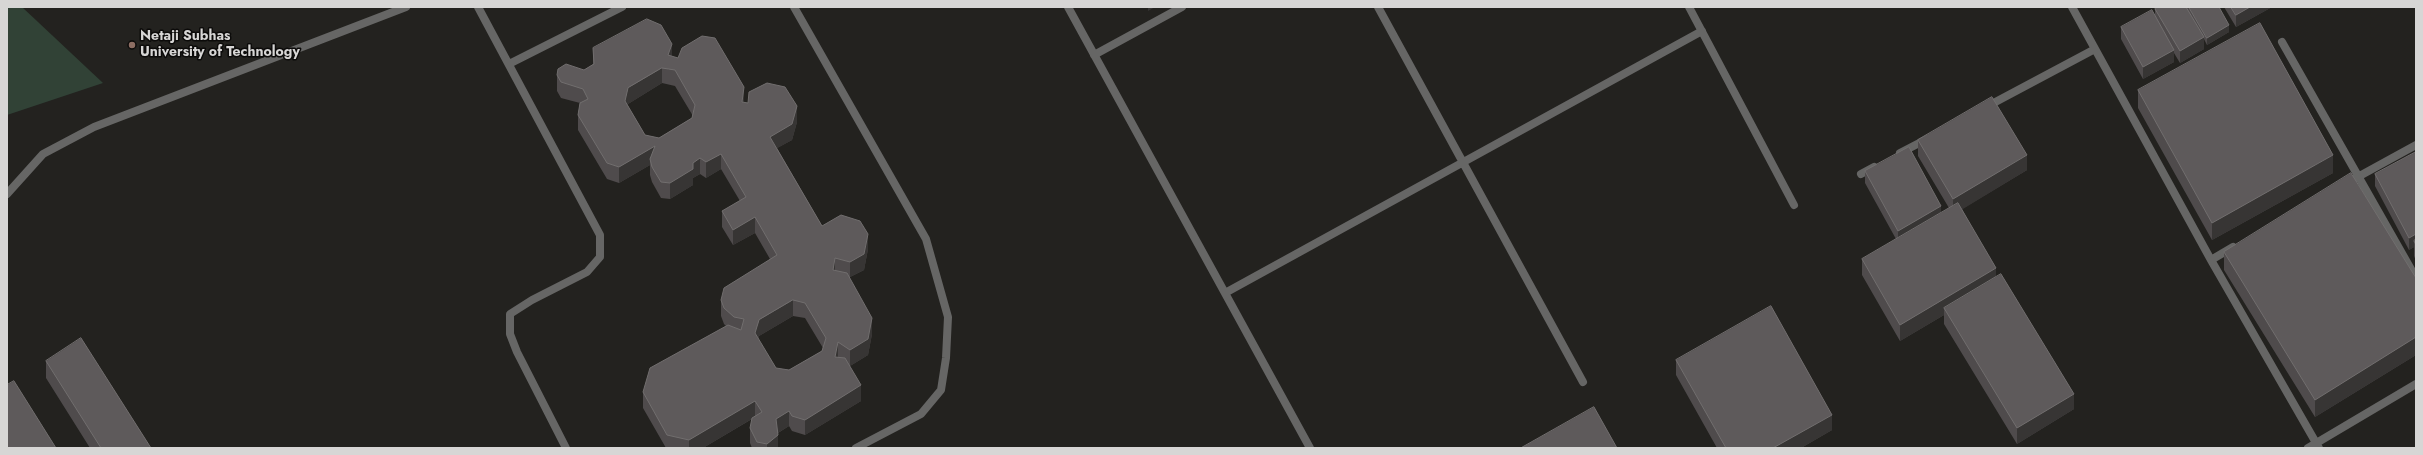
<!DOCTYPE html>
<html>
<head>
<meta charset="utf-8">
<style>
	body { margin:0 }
	#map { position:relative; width:2423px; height:455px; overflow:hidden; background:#23221f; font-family:Jost,sans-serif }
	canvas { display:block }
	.frame { position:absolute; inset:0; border:8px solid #d7d6d5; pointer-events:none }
</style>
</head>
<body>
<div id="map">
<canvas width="2423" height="455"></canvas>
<div class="frame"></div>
</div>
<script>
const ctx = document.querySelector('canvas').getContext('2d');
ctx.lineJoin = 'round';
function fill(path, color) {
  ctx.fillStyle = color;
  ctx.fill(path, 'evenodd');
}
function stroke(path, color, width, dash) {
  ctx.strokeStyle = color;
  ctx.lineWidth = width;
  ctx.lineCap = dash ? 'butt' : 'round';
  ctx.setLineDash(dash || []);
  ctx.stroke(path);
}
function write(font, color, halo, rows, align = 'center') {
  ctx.font = font + ' Jost,sans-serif';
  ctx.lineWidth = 3;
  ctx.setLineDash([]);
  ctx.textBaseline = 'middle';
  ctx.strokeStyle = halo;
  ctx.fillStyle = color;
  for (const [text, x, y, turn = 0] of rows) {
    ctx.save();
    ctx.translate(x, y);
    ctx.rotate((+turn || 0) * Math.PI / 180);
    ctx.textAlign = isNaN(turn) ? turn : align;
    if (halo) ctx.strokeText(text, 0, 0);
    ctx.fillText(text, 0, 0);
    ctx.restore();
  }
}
fill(new Path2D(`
	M7 7H22L103 83 7 115Z`), '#314236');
stroke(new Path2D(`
	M478 7 600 235V257L587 272 532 300 510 314V334L517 352 566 448
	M794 7 926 239 948 317 946 358 941 390 921 414 856 448
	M1068 7 1310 448
	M1378 7 1583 382
	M1689 7 1794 205
	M1094 55 1182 7
	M509 64 622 7
	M1225 293 1702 31`), '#666665', 8);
stroke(new Path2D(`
	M2072 7 2211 260 2319 448
	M2282 42 2416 278
	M1986 107 2095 49
	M1900 153 1927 139
	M1861 174 1874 167
	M2354 179 2416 145
	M7 194 43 154 94 127 406 7
	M2211 260 2233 247
	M2308 448 2416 384`), '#666665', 8);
fill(new Path2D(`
	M2158 7H2219L2229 32 2207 45 2204 39V49L2180 63 2174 53V62L2143 79 2121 39V27L2155 17V9Z
	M2224 7H2272L2236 27Z
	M593 48 672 56 744 103 797 122 792 140 777 148 822 226 868 249 864 270 850 277H849L872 334 868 355 850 366 849 365 861 401 805 435 792 431 789 426 778 433V448H752L750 443V428L752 419 703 448H666L643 408V392L726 326 724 324 721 316V300L770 259 755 233 733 245 722 227V211L740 201 721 169 706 178 700 174 693 178V185L670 199 661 198 652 182 650 175V165L619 183 607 179 578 130V115L580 103 561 98 557 91V75L584 70 593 64ZM662 83 675 86 693 116 692 118 659 138 645 135 628 106V104ZM793 316 805 318 823 348 822 351 789 370 776 368 758 339 759 336Z
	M2138 90 2333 173 2212 240 2138 108Z
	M1918 140 2027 170 1962 209 1996 277 2074 409 2017 444 1944 324V315L1900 341 1862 275V259L1896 239 1865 183V171L1941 213 1949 208 1918 156Z
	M2416 152V261L2414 256V247L2409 250 2375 186V174Z
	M2224 252 2416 278V355L2315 417 2224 270Z
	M1676 360 1832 430 1801 448H1717L1676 375Z
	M46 361 151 448H90L46 378Z`), '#4f4b4c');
fill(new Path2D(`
	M1148 7H1155L1148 11Z
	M2250 7H2272L2236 27V15Z
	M2229 25V32L2207 45V38Z
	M2204 37V49L2180 63V51Z
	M672 44V60L668 70V55Z
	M2174 50V62L2143 79V67Z
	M662 68V83L628 104 625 117V101L628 88Z
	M744 87V102H742Z
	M797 106V122L792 140 770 152V137Z
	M655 146 650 159V165L619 183V167Z
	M721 154V169L706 178V162Z
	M2027 155V170L1953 215V199Z
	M2333 155V173L2212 240V223Z
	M700 158V174L693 178V185L670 199V183L693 163Z
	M1941 206V218L1898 243V231Z
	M755 217V233L733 245V230Z
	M868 234V249L864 270 850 277V262Z
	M2416 234V245L2414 241V247L2409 250V238Z
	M835 258V274L833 270Z
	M1996 268V284L1944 308V315L1900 341V325Z
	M793 300V316L759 336 755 349V333L759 320Z
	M872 318V334L868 355 850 366V350Z
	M2416 337V355L2315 417V400Z
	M838 342V358L835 357Z
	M861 385V401L805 435V420Z
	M2074 394V409L2017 444V428Z
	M755 401V417L703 448H689V440Z
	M789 411V426L776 434V419Z
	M1832 415V430L1801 448H1773Z
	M778 435V448H767V444Z`), '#373534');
const building = new Path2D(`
	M2158 7H2186L2204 37 2180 51 2155 9Z
	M2189 7H2219L2229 25 2207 38Z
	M2231 7H2250L2236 15Z
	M2152 10 2174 50 2143 67 2121 27Z
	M647 19 661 25 672 44 668 55 678 58 682 48 702 36 715 38 744 87 742 102 748 103 749 92 767 83 785 87 797 106 792 124 770 137 822 226 841 215 860 221 868 234 864 254 850 262 835 258 833 270 847 273 872 318 868 339 850 350 838 342 835 357 845 358 861 385 805 420 792 416 789 411 776 419 778 435 767 444 757 442 750 428 752 418 762 412 755 401 689 440 667 435 643 392 650 368 728 325 741 330 744 319 734 317 724 308 721 300 724 288 777 255 755 217 733 230 722 211 746 197 721 154 706 162 700 158 693 163V169L670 183 661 182 652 167 650 159 655 146 619 167 607 163 578 115 580 103 588 99 583 89 561 82 557 75 558 69 566 64 584 70 594 64 593 48ZM662 68 675 70 695 105 692 118 659 138 645 135 625 101 628 88ZM793 300 805 303 826 338 822 351 789 370 776 368 755 333 759 320Z
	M2260 23 2333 155 2212 223 2138 90Z
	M1992 97 2027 155 1953 199 1918 140Z
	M1909 147 1941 206 1898 231 1865 171Z
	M2416 152V234L2409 238 2375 174Z
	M2351 173 2416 278V337L2315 400 2224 252Z
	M1958 203 1996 268 1900 325 1862 259Z
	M2416 239V245L2414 241Z
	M2001 274 2074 394 2017 428 1944 308Z
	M1771 306 1832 415 1773 448H1726L1676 360Z
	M81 338 151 448H101L46 361Z
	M14 381 56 448H7V385Z
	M1594 407 1617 448H1521Z`);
fill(building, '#5e5a5b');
stroke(building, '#716e6e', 1);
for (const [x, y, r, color] of [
	[132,45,4,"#8d6e63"]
]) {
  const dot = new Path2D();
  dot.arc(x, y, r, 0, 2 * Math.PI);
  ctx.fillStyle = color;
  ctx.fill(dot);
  stroke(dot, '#0c0b0a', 1.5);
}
write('bold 14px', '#d7d6d5', '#0c0b0a', [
	["Netaji Subhas",140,37],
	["University of Technology",140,53]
], 'left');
</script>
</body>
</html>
